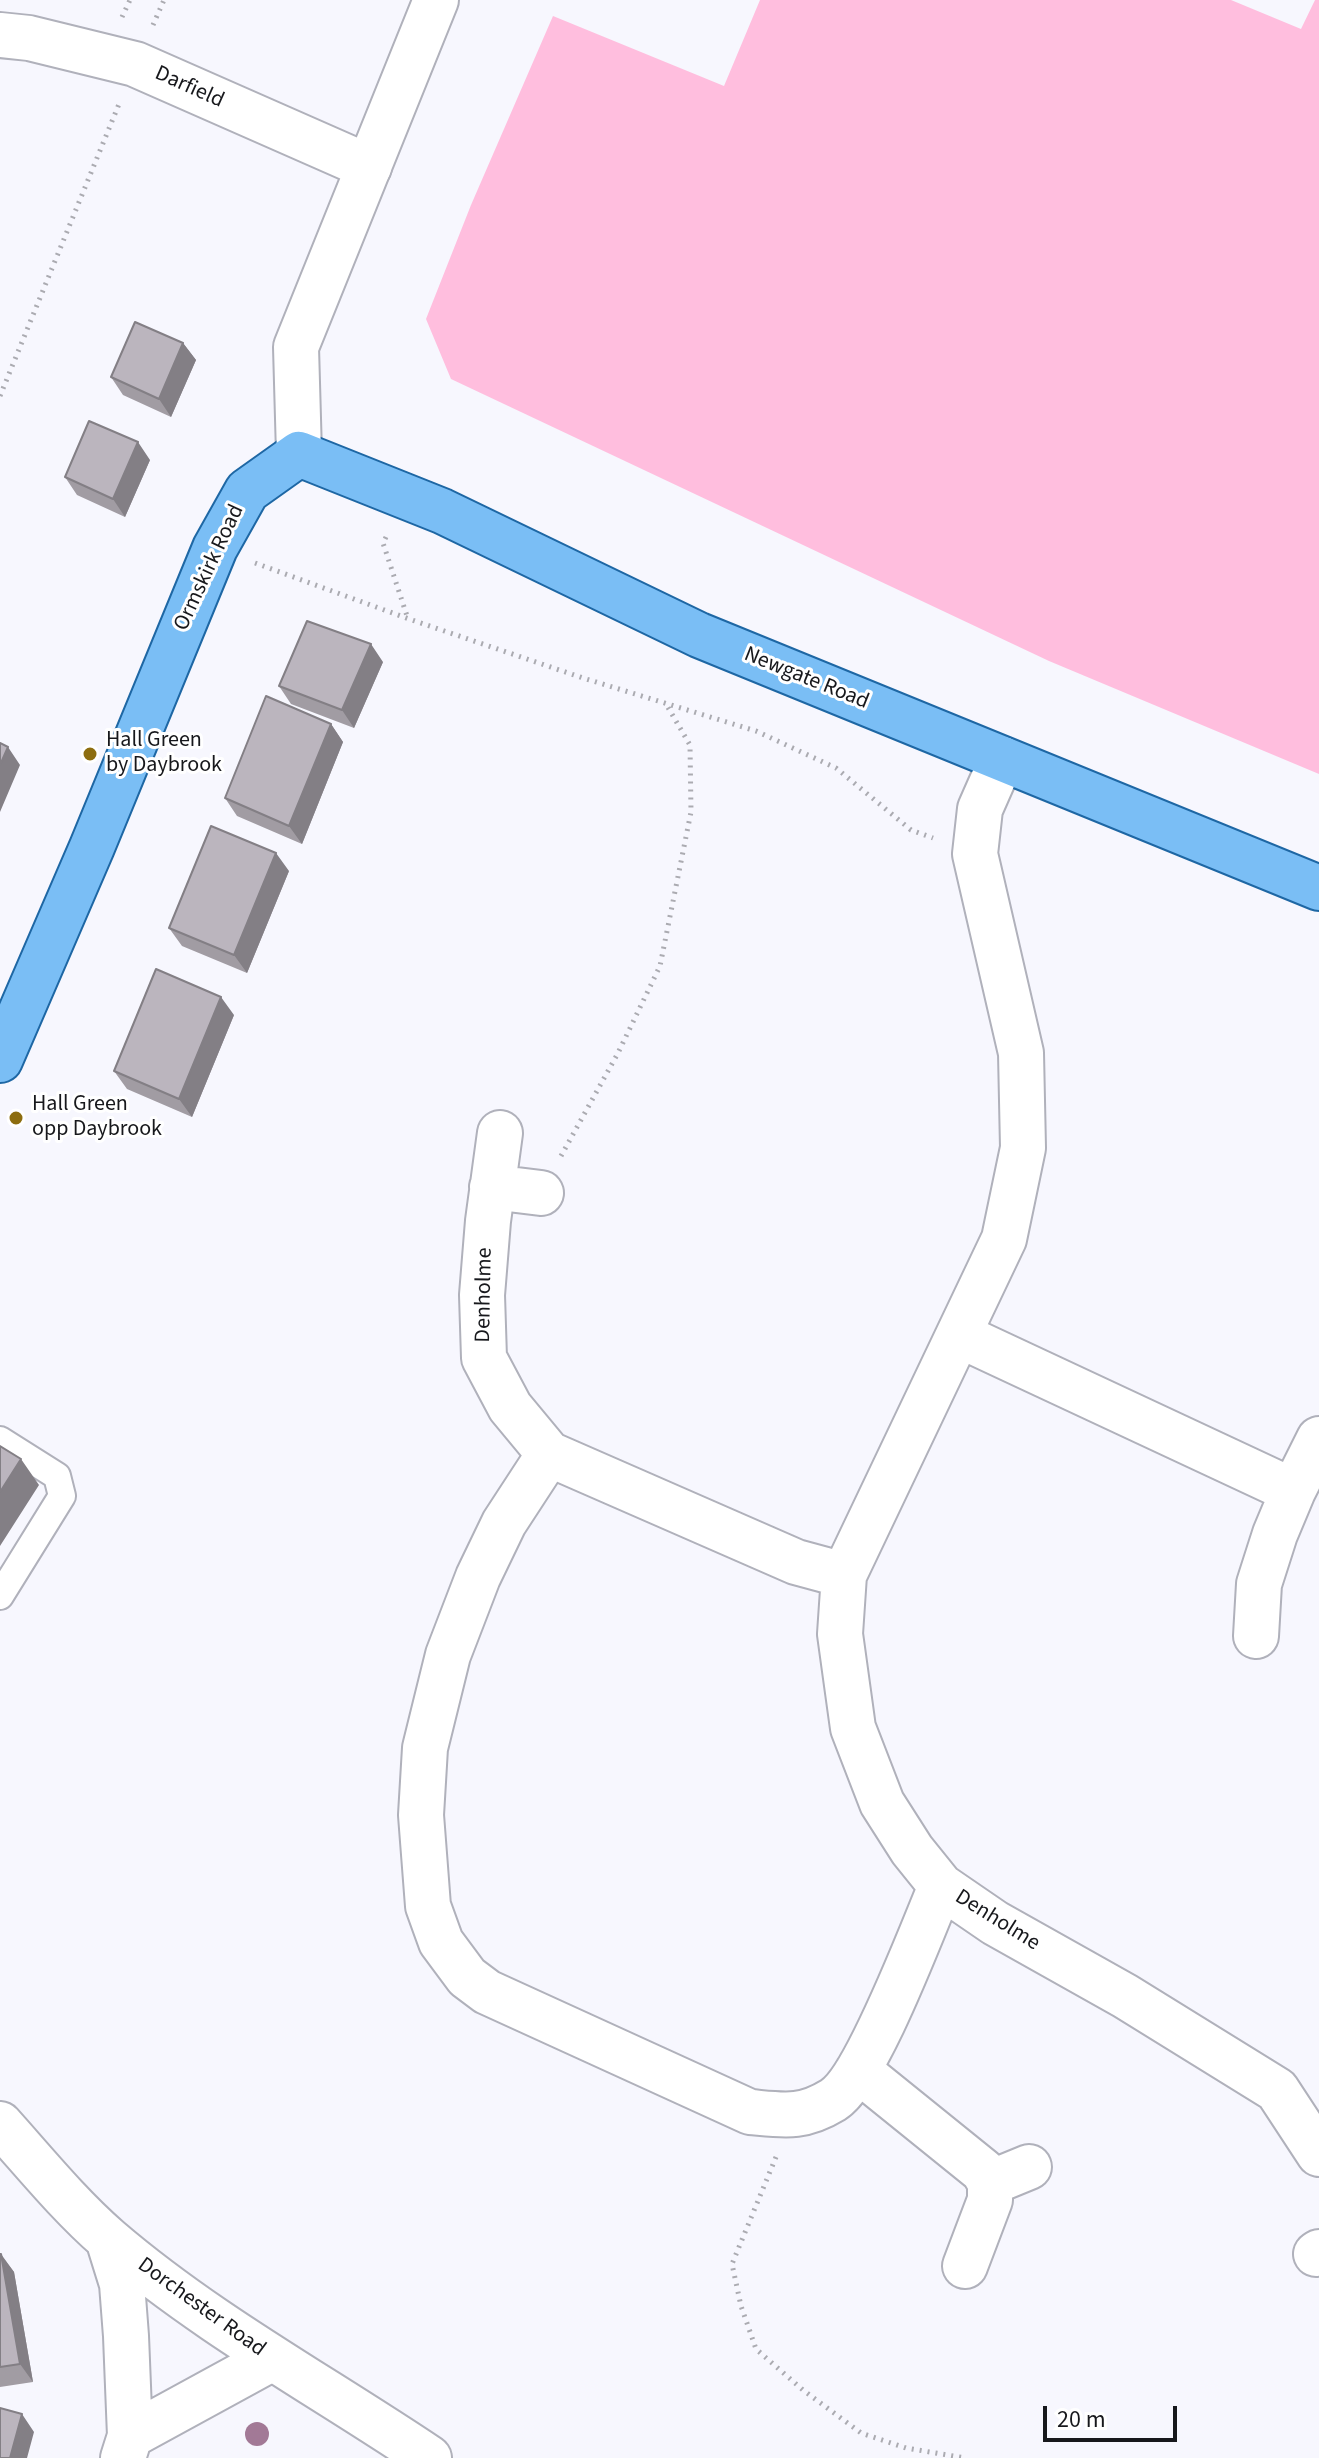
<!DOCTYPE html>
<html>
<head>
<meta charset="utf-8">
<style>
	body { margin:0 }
	#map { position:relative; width:1319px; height:2458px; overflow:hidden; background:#f7f7fe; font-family:"Source Sans 3",sans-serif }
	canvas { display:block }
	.scale { position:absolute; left:1043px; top:2406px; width:134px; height:36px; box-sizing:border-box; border:4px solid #17181c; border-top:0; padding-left:10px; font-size:24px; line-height:28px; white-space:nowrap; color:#17181c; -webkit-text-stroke:6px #fff; paint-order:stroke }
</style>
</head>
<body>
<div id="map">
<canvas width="1319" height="2458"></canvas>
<div class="scale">20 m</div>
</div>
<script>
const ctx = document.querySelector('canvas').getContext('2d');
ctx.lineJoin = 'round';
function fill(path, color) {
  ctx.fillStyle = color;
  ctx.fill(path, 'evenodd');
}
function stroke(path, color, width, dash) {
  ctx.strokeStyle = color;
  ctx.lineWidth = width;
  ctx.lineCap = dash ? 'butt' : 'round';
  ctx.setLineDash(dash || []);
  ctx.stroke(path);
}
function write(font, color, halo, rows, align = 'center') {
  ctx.font = font + ' "Source Sans 3",sans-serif';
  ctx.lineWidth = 6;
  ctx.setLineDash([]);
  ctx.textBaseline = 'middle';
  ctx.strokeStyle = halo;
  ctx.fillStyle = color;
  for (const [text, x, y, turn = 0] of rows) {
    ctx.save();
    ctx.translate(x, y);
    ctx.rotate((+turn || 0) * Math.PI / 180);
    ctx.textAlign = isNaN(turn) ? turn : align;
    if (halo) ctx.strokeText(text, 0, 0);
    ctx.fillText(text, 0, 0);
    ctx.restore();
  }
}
fill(new Path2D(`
	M760 0H1231L1301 29 1315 0H1319V774L1049 661 451 379 426 319 471 205 553 16 724 86Z`), '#ffbede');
const lane = new Path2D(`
	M0 1440 57 1476 62 1496 0 1596`);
const street = new Path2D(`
	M0 35 29 38 135 64 369 167
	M1002 759 980 809 975 854 1021 1053 1023 1148 1004 1239 844 1575 840 1634 853 1728 882 1803 912 1850 941 1886 995 1923 1125 1996 1277 2090 1319 2154
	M500 1133 488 1221 482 1295 484 1358 510 1407 549 1454 796 1562 844 1575
	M492 1187 541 1193
	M959 1335 1293 1491 1319 1439
	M549 1454 504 1523 478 1577 448 1655 425 1748 421 1815 428 1906 441 1942 467 1977 487 1992 750 2112C784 2115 802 2119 833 2100 867 2079 923 1928 941 1886
	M1256 1636 1259 1584 1275 1534 1293 1491
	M858 2070 983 2171 990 2183V2200L965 2266
	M0 2124C35 2163 69 2205 108 2239 207 2324 322 2386 429 2458
	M990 2183 1029 2167
	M108 2239 122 2284 126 2336 130 2436 123 2458
	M1316 2254 1319 2252
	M130 2436 271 2359`);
const secondary = new Path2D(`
	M299 454 296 347 436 0`);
const primary = new Path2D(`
	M0 1060 92 847 215 548 247 491 299 454 442 511 699 635 1319 888`);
stroke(lane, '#b0b1bb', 30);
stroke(street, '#b0b1bb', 48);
stroke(secondary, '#b0b1bb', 48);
stroke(primary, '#1e67a4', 48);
stroke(new Path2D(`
	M122 17 130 0
	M153 25 164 0
	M0 396 119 104
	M386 537 383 543 408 619
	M255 563 409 619 583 678 756 731 836 768 911 830 933 838
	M561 1156 618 1053 660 966 691 812 690 745 666 704
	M776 2157 732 2264 741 2306 756 2349 803 2390 861 2433 906 2448 965 2458`), '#ababb1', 5, [2, 6]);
stroke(lane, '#fff', 26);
stroke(street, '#fff', 44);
stroke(secondary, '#fff', 44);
stroke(primary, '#7abef5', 44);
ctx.fillStyle = '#a27996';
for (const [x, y] of [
	[257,2434]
]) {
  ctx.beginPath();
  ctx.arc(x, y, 12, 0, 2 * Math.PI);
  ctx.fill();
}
fill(new Path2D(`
	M183 343 196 360 171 417 123 395 111 377Z
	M150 460 125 517 77 495 65 477Z
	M383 662 354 728 291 704 279 686Z
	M331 724 343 742 302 844 237 816 225 798Z
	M289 871 247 973 182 946 169 928Z
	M234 1015 192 1117 127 1089 114 1071Z
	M0 2254 14 2272 33 2382 0 2387Z`), '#a19ca3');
fill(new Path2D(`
	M183 343 196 360 171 417 159 399Z
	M138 442 150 460 125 517 113 499Z
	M371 644 383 662 354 728 342 710Z
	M331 724 343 742 302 844 289 826Z
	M8 747 20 765 0 812V765Z
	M276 853 289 871 247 973 234 955Z
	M221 997 234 1015 192 1117 179 1099Z
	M21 1459 39 1485 0 1546V1492Z
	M1 2254 14 2272 33 2382 20 2364Z
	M22 2414 34 2432 27 2458H10Z`), '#837f85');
const building = new Path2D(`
	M135 322 183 343 159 399 111 377Z
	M89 421 138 442 113 499 65 477Z
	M307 621 371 644 342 710 279 686Z
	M266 696 331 724 289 826 225 798Z
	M0 743 8 747 0 765Z
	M211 826 276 853 234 955 169 928Z
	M156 969 221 997 179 1099 114 1071Z
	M0 1446 21 1459 0 1492Z
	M0 2254H1L20 2364 0 2367Z
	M0 2408 22 2414 10 2458H0Z`);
fill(building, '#bbb5be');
stroke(building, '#837f85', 2);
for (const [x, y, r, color] of [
	[90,754,8,"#8d6d0f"],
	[16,1118,8,"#8d6d0f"]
]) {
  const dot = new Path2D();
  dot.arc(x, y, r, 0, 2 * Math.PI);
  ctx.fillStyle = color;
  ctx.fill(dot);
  stroke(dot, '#fff', 3);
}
write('22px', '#17181c', '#fff', [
	["Darfield",189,88,24],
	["Ormskirk Road",210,568,-65],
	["Newgate Road",806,679,22],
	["Denholme",485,1295,-89],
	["Denholme",997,1921,32],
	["Dorchester Road",201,2308,36]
]);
write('22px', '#17181c', '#fff', [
	["Hall Green",106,741],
	["by Daybrook",106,766],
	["Hall Green",32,1105],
	["opp Daybrook",32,1130]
], 'left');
</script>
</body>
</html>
